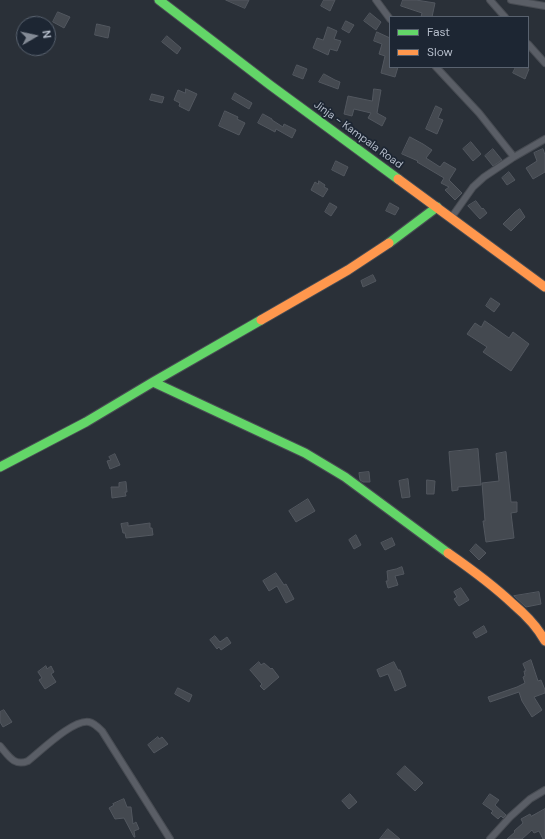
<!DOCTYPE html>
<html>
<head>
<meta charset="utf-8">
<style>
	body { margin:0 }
	#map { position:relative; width:545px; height:839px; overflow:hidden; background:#2a3038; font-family:"DM Sans",sans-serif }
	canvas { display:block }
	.legend { position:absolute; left:389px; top:16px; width:140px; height:52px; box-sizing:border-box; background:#1d2633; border:1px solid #59626f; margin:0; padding:5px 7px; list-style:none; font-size:12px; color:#b4bcc9 }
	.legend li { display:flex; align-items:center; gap:8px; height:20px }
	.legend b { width:20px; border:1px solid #59626f }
	.north { position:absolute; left:16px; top:16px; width:40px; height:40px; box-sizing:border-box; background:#1d2633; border:1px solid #59626f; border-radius:50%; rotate:81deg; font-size:11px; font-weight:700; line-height:16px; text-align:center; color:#b4bcc9 }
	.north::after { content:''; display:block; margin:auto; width:14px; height:18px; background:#848b96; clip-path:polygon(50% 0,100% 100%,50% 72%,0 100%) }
</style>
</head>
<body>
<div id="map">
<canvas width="545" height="839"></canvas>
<ul class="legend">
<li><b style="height:5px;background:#63d668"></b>Fast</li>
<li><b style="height:5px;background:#ff974d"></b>Slow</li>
</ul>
<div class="north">N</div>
</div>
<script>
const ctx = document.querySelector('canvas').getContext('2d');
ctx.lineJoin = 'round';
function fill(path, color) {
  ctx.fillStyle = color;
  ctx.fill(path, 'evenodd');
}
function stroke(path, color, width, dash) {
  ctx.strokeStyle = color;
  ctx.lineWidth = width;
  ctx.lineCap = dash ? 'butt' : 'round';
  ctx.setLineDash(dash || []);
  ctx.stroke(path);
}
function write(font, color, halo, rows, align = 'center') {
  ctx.font = font + ' "DM Sans",sans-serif';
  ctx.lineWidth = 3.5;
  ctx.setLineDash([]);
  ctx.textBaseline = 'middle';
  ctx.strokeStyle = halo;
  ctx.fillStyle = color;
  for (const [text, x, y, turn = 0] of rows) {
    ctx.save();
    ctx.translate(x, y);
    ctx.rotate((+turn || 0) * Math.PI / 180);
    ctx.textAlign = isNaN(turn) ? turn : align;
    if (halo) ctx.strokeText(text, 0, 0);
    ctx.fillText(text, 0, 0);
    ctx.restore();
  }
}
const building = new Path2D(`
	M226 0H249L245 8Z
	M324 0H335L330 11 321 6Z
	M403 0H416L435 3 432 17H421L422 13 401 6Z
	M58 12 70 17 64 28 53 22Z
	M370 13 381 22 376 30 364 21Z
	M346 21 354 25 349 33 342 29Z
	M97 24 110 27 108 38 95 35Z
	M328 27 337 31 334 39 341 41 337 51 330 49 328 55 313 48 317 38 323 40Z
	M377 32 390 38V67H398L395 77 381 73 385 56 379 54 382 44 374 41Z
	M167 36 181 48 177 54 162 42Z
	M297 65 307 69 303 79 293 75Z
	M516 67H525L529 69 525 79 513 73Z
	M324 74 335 80 340 82 338 89 319 82Z
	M186 89 197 94 189 111 179 106 180 103 174 100 178 90 185 93Z
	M374 89 381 90 377 113 386 118 382 126 368 118 371 113 354 109 352 116 344 114 348 96 372 101Z
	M235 93 252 103 249 109 232 99Z
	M152 94 164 97 162 103 150 100Z
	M436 106 442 109 438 118 443 120 437 134 426 129Z
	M225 111 238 117 237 119 245 123 239 135 219 126Z
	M263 114 272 119V120L283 127 284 124 296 130 292 138 276 129 275 132 258 123Z
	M410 137 423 144 432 150 426 158 440 167 444 162 456 169 449 180 462 193 455 200 445 190 449 187 441 183 444 178 417 162 418 161 402 154Z
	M471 142 481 154 473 161 463 149Z
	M493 149 502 160 493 166 485 156Z
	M543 149 545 155V172L533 179 526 168 537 161 534 153Z
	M336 161 348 167 344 176 332 170Z
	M509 172 515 180 507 185 502 178Z
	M319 181 325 185 324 187 328 189 323 197 311 190 315 182 318 184Z
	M476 201 482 209 483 208 487 213 480 219 468 206Z
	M330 203 337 207 331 216 325 212Z
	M390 203 399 208 395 215 386 211Z
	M520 209 525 217 511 231 503 224 515 212Z
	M373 275 376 281 363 287 361 281Z
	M491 298 500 304 494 312 486 306Z
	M485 321 509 338 513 332 529 344 511 371 483 352 487 347 467 334 475 323 481 327Z
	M478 449 481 485 458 487V490L452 491 449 452Z
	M506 452 511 502H517V512L511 513 514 538 486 542 483 521H485L482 483 499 481 496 454Z
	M115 454 120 465 110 469 107 461 111 460 109 457Z
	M369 472 370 482H363L360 480 359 473Z
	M408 479 410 497 402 498 399 481Z
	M427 480 435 481 434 494H427Z
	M126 482 127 492H125L126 496 112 498 111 487H119V483Z
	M308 499 315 511 296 522 289 511Z
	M128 523V526L150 523V528H152L153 535 126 538 125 533H123L121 524Z
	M356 535 361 545 354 549 349 540Z
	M392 538 395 545 385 550 381 543Z
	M476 544 486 553 479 560 470 551Z
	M402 567 404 574 395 576 398 585 388 588 386 581H388L387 571 396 569Z
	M276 573 284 585 286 584 294 599 286 603 277 586 269 591 263 581Z
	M461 588 469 600 459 606 454 599 457 597 454 592Z
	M539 592 541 604 526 607 514 596Z
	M484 626 487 632 476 638 473 633Z
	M215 636 220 642 227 637 231 643 221 650 219 647 217 649 210 640Z
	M531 660 538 681 541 680 545 690V693L534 697 542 710 532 717 522 701 519 692 490 702 488 697 517 687 525 683 523 677 525 676 524 671H526L523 664Z
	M259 662 261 665 264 663 271 669 272 668 279 677 264 690 260 686 262 684 250 670Z
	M394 662 398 670H400L406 686 395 691 388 674 380 677 377 670Z
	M46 666 47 669 51 666 54 672 51 674 56 682 45 689 39 680 42 678 38 672Z
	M178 688 192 695 189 702 175 694Z
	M4 710 12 722 3 727 0 722V712Z
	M158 737 159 739 162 737 168 744 154 753 148 745Z
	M405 766 423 783 415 791 397 774Z
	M350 794 357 802 349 809 342 801Z
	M490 794 499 800 495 805 506 815 503 818 501 816 498 819 491 813 493 811 483 804Z
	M124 799 127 807H131L133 824 136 822 139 829 134 831 135 837H134L124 818 115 819 109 808 114 805 113 804Z
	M545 809V839H543L539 831 534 833 532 830 522 839H507L515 832 514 831 523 823 521 819 530 814 531 816Z
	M388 829 400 839H380Z`);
fill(building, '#444950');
stroke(building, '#52575f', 1);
const street = new Path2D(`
	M376 0 390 19
	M490 0 505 17
	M511 0 545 6
	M528 44 545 63
	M436 67 479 113 514 157
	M451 218 473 187 484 177 514 157 545 139
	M0 746C8 755 14 767 28 761 41 751 73 719 89 722 94 723 98 727 102 731L170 839
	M490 839 510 817 530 799 545 790`);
const fast = new Path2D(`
	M159 0 270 85 398 179
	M389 243 437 207
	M153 382 305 453 345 477 448 553
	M0 467 86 422 153 382 261 320`);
const slow = new Path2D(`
	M398 179 545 287
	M261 320 348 270 389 243
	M448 553C471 569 493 585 513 604 526 615 537 626 545 641`);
stroke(street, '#484c53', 8);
stroke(fast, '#484c53', 11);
stroke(slow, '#484c53', 11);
stroke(street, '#5a5e66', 6);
stroke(fast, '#63d668', 9);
stroke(slow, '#ff974d', 9);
write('11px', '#b4bcc9', '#1d2633', [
	["Jinja - Kampala Road",358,135,36]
]);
</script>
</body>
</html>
